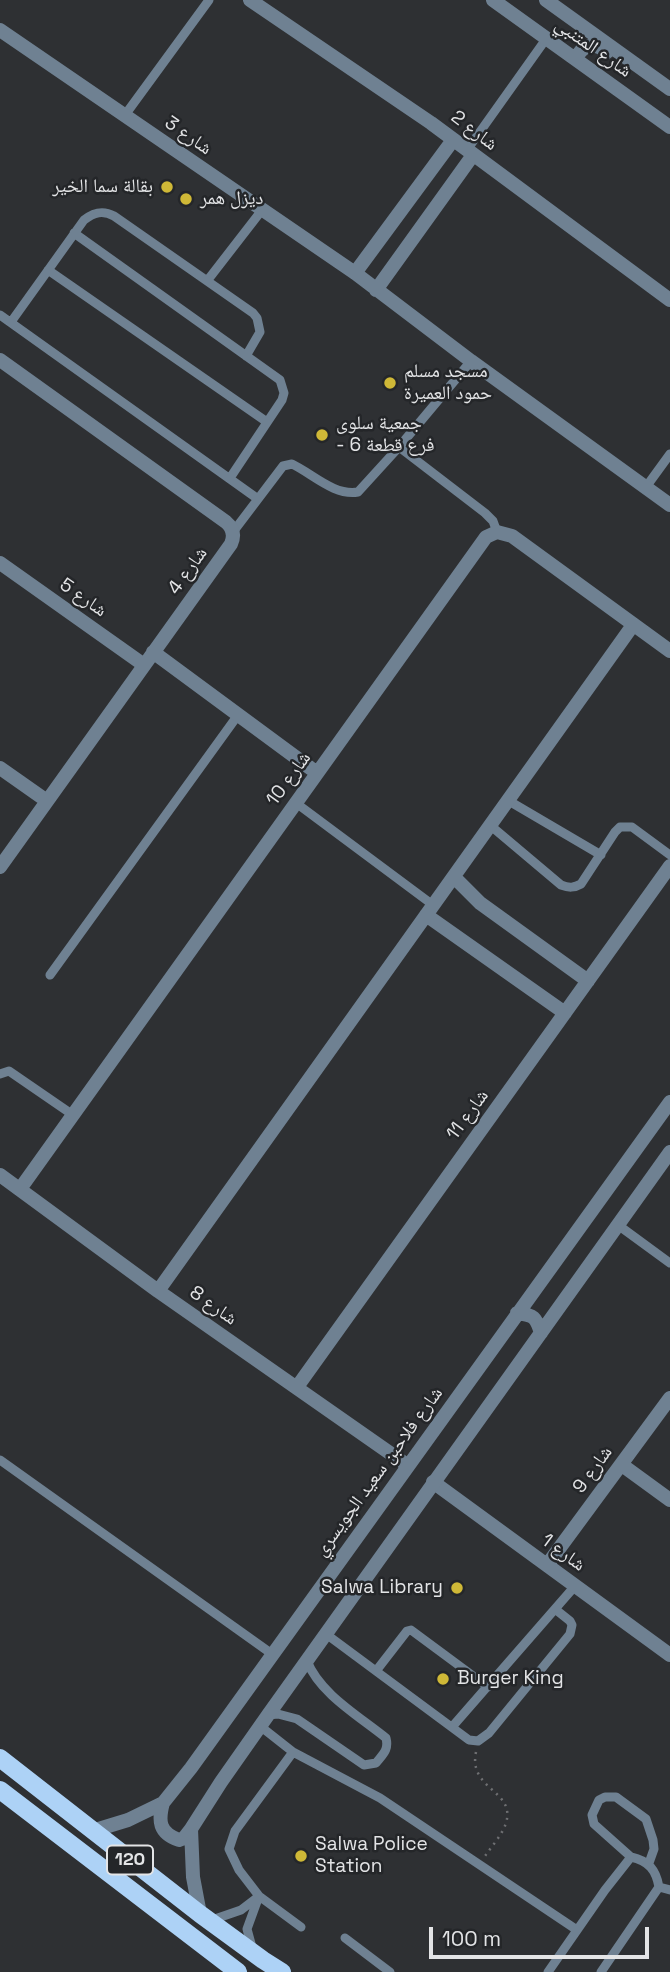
<!DOCTYPE html>
<html>
<head>
<meta charset="utf-8">
<style>
	body { margin:0 }
	#map { position:relative; width:670px; height:1972px; overflow:hidden; background:#2e3033; font-family:"Space Grotesk",sans-serif }
	canvas { display:block }
	.scale { position:absolute; left:429px; top:1927px; width:220px; height:32px; box-sizing:border-box; border:4px solid #e3e4e6; border-top:0; padding-left:9px; font-size:21px; line-height:24px; white-space:nowrap; color:#e3e4e6; -webkit-text-stroke:5px #242629; paint-order:stroke }
</style>
</head>
<body>
<div id="map">
<canvas width="670" height="1972"></canvas>
<div class="scale">100 m</div>
</div>
<script>
const ctx = document.querySelector('canvas').getContext('2d');
ctx.lineJoin = 'round';
function stroke(path, color, width, dash) {
  ctx.strokeStyle = color;
  ctx.lineWidth = width;
  ctx.lineCap = dash ? 'butt' : 'round';
  ctx.setLineDash(dash || []);
  ctx.stroke(path);
}
function write(font, color, halo, rows, align = 'center') {
  ctx.font = font + ' "Space Grotesk","Noto Naskh Arabic",sans-serif';
  ctx.lineWidth = 5;
  ctx.setLineDash([]);
  ctx.textBaseline = 'middle';
  ctx.strokeStyle = halo;
  ctx.fillStyle = color;
  for (const [text, x, y, turn = 0] of rows) {
    ctx.save();
    ctx.translate(x, y);
    ctx.rotate((+turn || 0) * Math.PI / 180);
    ctx.textAlign = isNaN(turn) ? turn : align;
    if (halo) ctx.strokeText(text, 0, 0);
    ctx.fillText(text, 0, 0);
    ctx.restore();
  }
}
stroke(new Path2D(`
	M476 1752C468 1790 516 1790 506 1823 502 1835 492 1846 485 1856`), '#6e6f72', 2.5, [2, 5]);
stroke(new Path2D(`
	M125 115 209 0
	M467 150 546 39
	M74 233 280 380 284 393 282 400 230 478
	M48 270 267 422
	M207 281 262 210
	M0 315 258 499
	M11 322 84 220C94 212 103 210 114 216L253 313 257 318 260 332 246 356
	M471 361 399 447 485 513 493 521 497 532
	M646 487 670 454
	M233 532 283 466 292 464C313 474 334 496 358 492L399 447
	M509 801 601 855
	M296 803 433 905
	M491 826 561 885C569 888 574 888 581 884L615 832 620 827H632L670 855
	M50 975 238 715
	M0 1074 9 1071 73 1115
	M618 1225 670 1263
	M0 1460 272 1654
	M326 1634 469 1740 478 1741 489 1733 570 1634 572 1625 570 1621 555 1609
	M376 1671 407 1631 411 1630 488 1687
	M268 1715 278 1714 297 1719 364 1765 376 1763C383 1754 389 1750 386 1738 359 1716 320 1694 307 1661
	M260 1726 293 1752 380 1798 577 1930
	M452 1727 575 1586
	M293 1752 235 1831 229 1849 239 1870 259 1896 301 1927
	M631 1857 594 1824 592 1815 599 1800 605 1797H616L646 1819 653 1840 654 1849 649 1863
	M659 1887 670 1890
	M209 1921 241 1910 258 1897
	M345 1938 390 1972
	M253 1951 247 1929 259 1896
	M548 1972 605 1890 631 1857C649 1861 656 1870 659 1887L601 1972`), '#6f8192', 9);
stroke(new Path2D(`
	M250 0 431 123 670 300
	M0 30 355 273 471 361 670 505
	M355 273 453 140
	M376 290 473 155
	M0 360 226 522C233 528 235 535 231 544L0 867
	M0 563 144 665
	M153 652 317 773
	M0 768 47 801
	M454 877 480 903 588 981
	M426 915 565 1013
	M0 1175 158 1291 407 1465
	M20 1189 486 537 497 532 512 536 670 651
	M158 1291 633 625
	M297 1387 670 866
	M622 1465 670 1500
	M433 1482 670 1655
	M547 1565 670 1398`), '#6f8192', 14);
stroke(new Path2D(`
	M493 0 670 127
	M546 0 670 89
	M576 59C582 44 595 42 607 52
	M517 1313C534 1315 536 1317 541 1333
	M163 1803C158 1821 159 1833 179 1840L184 1838 191 1829
	M92 1831 128 1820 163 1803 191 1768 670 1102
	M200 1914 193 1877 191 1829 221 1782 268 1715 670 1152`), '#6f8192', 14);
stroke(new Path2D(`
	M0 1758 200 1914 263 1960 282 1972
	M0 1790 238 1972`), '#add2f6', 18);
for (const [x, y, r, color] of [
	[167,187,7,"#cfb837"],
	[186,199,7,"#cfb837"],
	[390,383,7,"#cfb837"],
	[322,435,7,"#cfb837"],
	[457,1588,7,"#cfb837"],
	[443,1679,7,"#cfb837"],
	[301,1856,7,"#cfb837"]
]) {
  const dot = new Path2D();
  dot.arc(x, y, r, 0, 2 * Math.PI);
  ctx.fillStyle = color;
  ctx.fill(dot);
  stroke(dot, '#242629', 2.5);
}
for (const [x, y, w] of [
	[130,1860,46]
]) {
  const box = new Path2D();
  box.roundRect(x - w / 2, y - 14.5, w, 29, 5);
  ctx.fillStyle = '#242629';
  ctx.fill(box);
  stroke(box, '#e3e4e6', 2);
}
write('bold 18px', '#e3e4e6', null, [
	["120",130,1860]
]);
write('19px', '#e3e4e6', '#242629', [
	["شارع المتنبي",593,48,35],
	["شارع 2",474,131,37],
	["شارع 3",188,136,35],
	["شارع 4",188,571,-54],
	["شارع 5",83,598,35],
	["شارع 10",289,779,-54],
	["شارع 11",468,1115,-54],
	["شارع 8",213,1306,35],
	["شارع 9",593,1470,-54],
	["شارع فلاحبن سعيد الجويسري",379,1472,-54],
	["شارع 1",563,1553,36]
]);
write('19px', '#e3e4e6', '#242629', [
	["بقالة سما الخير",153,187,"right"],
	["ديزل همر",200,199],
	["مسجد مسلم",404,372],
	["حمود العميرة",404,394],
	["جمعية سلوى",336,424],
	["- فرع قطعة 6",336,446],
	["Salwa Library",443,1588,"right"],
	["Burger King",457,1679],
	["Salwa Police",315,1845],
	["Station",315,1867]
], 'left');
</script>
</body>
</html>
